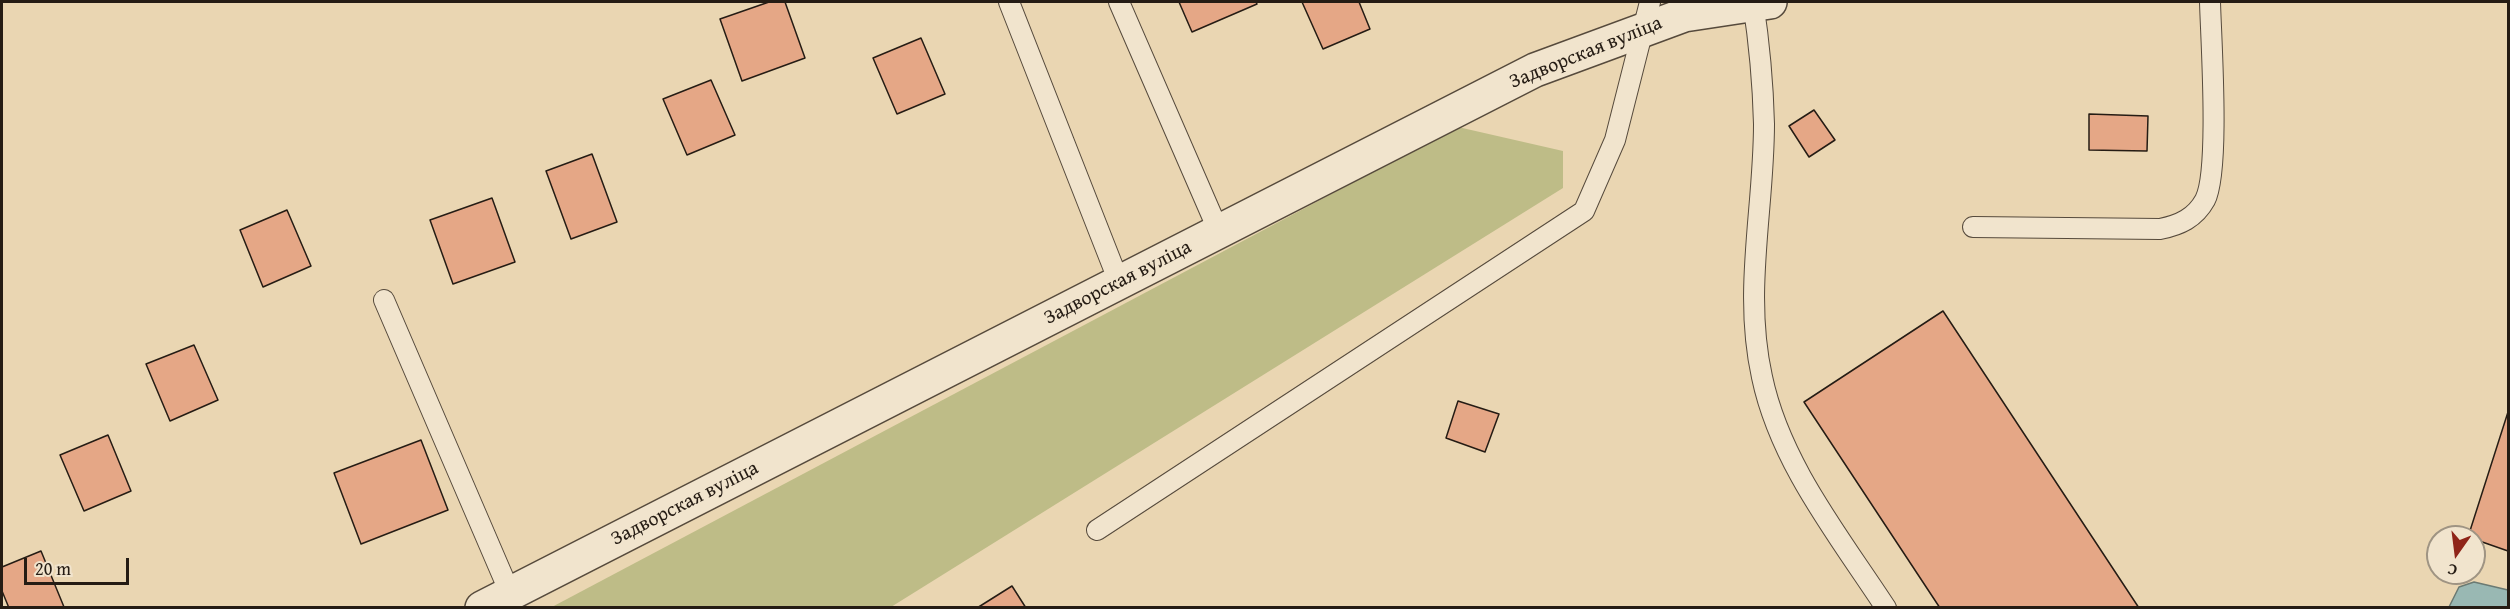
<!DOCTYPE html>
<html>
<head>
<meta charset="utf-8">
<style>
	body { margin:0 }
	#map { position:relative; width:2510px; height:609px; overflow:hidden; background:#ead6b2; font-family:"Gentium Book Plus",serif }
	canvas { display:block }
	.frame { position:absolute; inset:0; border:3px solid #251c14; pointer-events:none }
	.north { position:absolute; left:2426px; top:525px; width:60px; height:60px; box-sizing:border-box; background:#f1e4cd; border:2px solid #9f9483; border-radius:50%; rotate:194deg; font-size:16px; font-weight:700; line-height:24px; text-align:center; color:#251c14 }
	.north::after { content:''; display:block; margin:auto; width:21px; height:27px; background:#8f2418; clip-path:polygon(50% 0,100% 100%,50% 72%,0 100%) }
	.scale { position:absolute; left:24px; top:558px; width:105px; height:27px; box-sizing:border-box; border:3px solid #251c14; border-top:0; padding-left:8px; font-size:18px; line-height:21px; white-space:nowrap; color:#251c14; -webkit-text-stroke:4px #f1e4cd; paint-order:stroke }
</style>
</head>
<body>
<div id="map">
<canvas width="2510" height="609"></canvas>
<div class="frame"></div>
<div class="north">С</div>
<div class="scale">20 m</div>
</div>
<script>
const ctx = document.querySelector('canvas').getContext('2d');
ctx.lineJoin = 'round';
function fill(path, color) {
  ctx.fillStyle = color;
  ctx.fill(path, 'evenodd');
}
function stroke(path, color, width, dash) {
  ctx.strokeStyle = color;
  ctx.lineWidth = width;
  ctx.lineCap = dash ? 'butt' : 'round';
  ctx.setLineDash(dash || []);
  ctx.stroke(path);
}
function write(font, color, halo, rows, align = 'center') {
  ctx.font = font + ' "Gentium Book Plus",serif';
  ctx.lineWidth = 4.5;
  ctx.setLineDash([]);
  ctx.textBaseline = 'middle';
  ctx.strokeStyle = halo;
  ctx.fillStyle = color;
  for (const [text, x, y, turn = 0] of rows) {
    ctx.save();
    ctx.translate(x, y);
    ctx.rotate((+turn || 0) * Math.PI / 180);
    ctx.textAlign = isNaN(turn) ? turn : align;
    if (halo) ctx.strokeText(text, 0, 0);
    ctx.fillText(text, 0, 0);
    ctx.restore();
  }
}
fill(new Path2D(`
	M1458 127 1563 151V188L891 607 550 608Z`), '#bebc87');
const water = new Path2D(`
	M2474 582 2508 590V607H2449L2459 587Z`);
fill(water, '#99b8b3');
stroke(water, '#6b7a73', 1.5);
const building = new Path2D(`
	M769 2H785L805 58 742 81 720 19Z
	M1179 2H1256L1257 4 1192 32Z
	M1302 2H1359L1370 29 1323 49Z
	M921 38 945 94 897 114 873 58Z
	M711 80 735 135 687 155 663 99Z
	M1814 110 1835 140 1809 157 1789 126Z
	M2089 114 2148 116 2147 151 2089 150Z
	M592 154 617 222 571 239 546 171Z
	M492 198 515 262 453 284 430 220Z
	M287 210 311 266 263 287 240 230Z
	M1943 311 2139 608H1940L1804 402Z
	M194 345 218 400 170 421 146 364Z
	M1458 401 1499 414 1485 452 1446 438Z
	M2508 412V551L2468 537Z
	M108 435 131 491 84 511 60 455Z
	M421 440 448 510 361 544 334 473Z
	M41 551 64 607 9 608 2 591V567Z
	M1012 586 1026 608H977Z`);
fill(building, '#e5a786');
stroke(building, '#251c14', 1.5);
const service = new Path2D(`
	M1009 2 1119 282
	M1119 2 1219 232
	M1753 2C1759 41 1763 84 1764 124 1764 209 1743 292 1762 377 1780 463 1839 536 1886 608
	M1973 227 2160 229C2180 225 2195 218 2205 200 2220 171 2211 40 2210 2
	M384 300 510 593
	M1097 530 1584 211 1615 140 1650 2`);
const minor = new Path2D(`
	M482 608 1535 70 1684 15 1770 2`);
stroke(service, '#564a3c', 22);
stroke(minor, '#564a3c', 36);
stroke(service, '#f1e4cd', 20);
stroke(minor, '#f1e4cd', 33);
write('20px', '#251c14', '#f1e4cd', [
	["Задворская вуліца",1586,53,-22],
	["Задворская вуліца",1118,283,-27],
	["Задворская вуліца",685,504,-27]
]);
</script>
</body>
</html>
